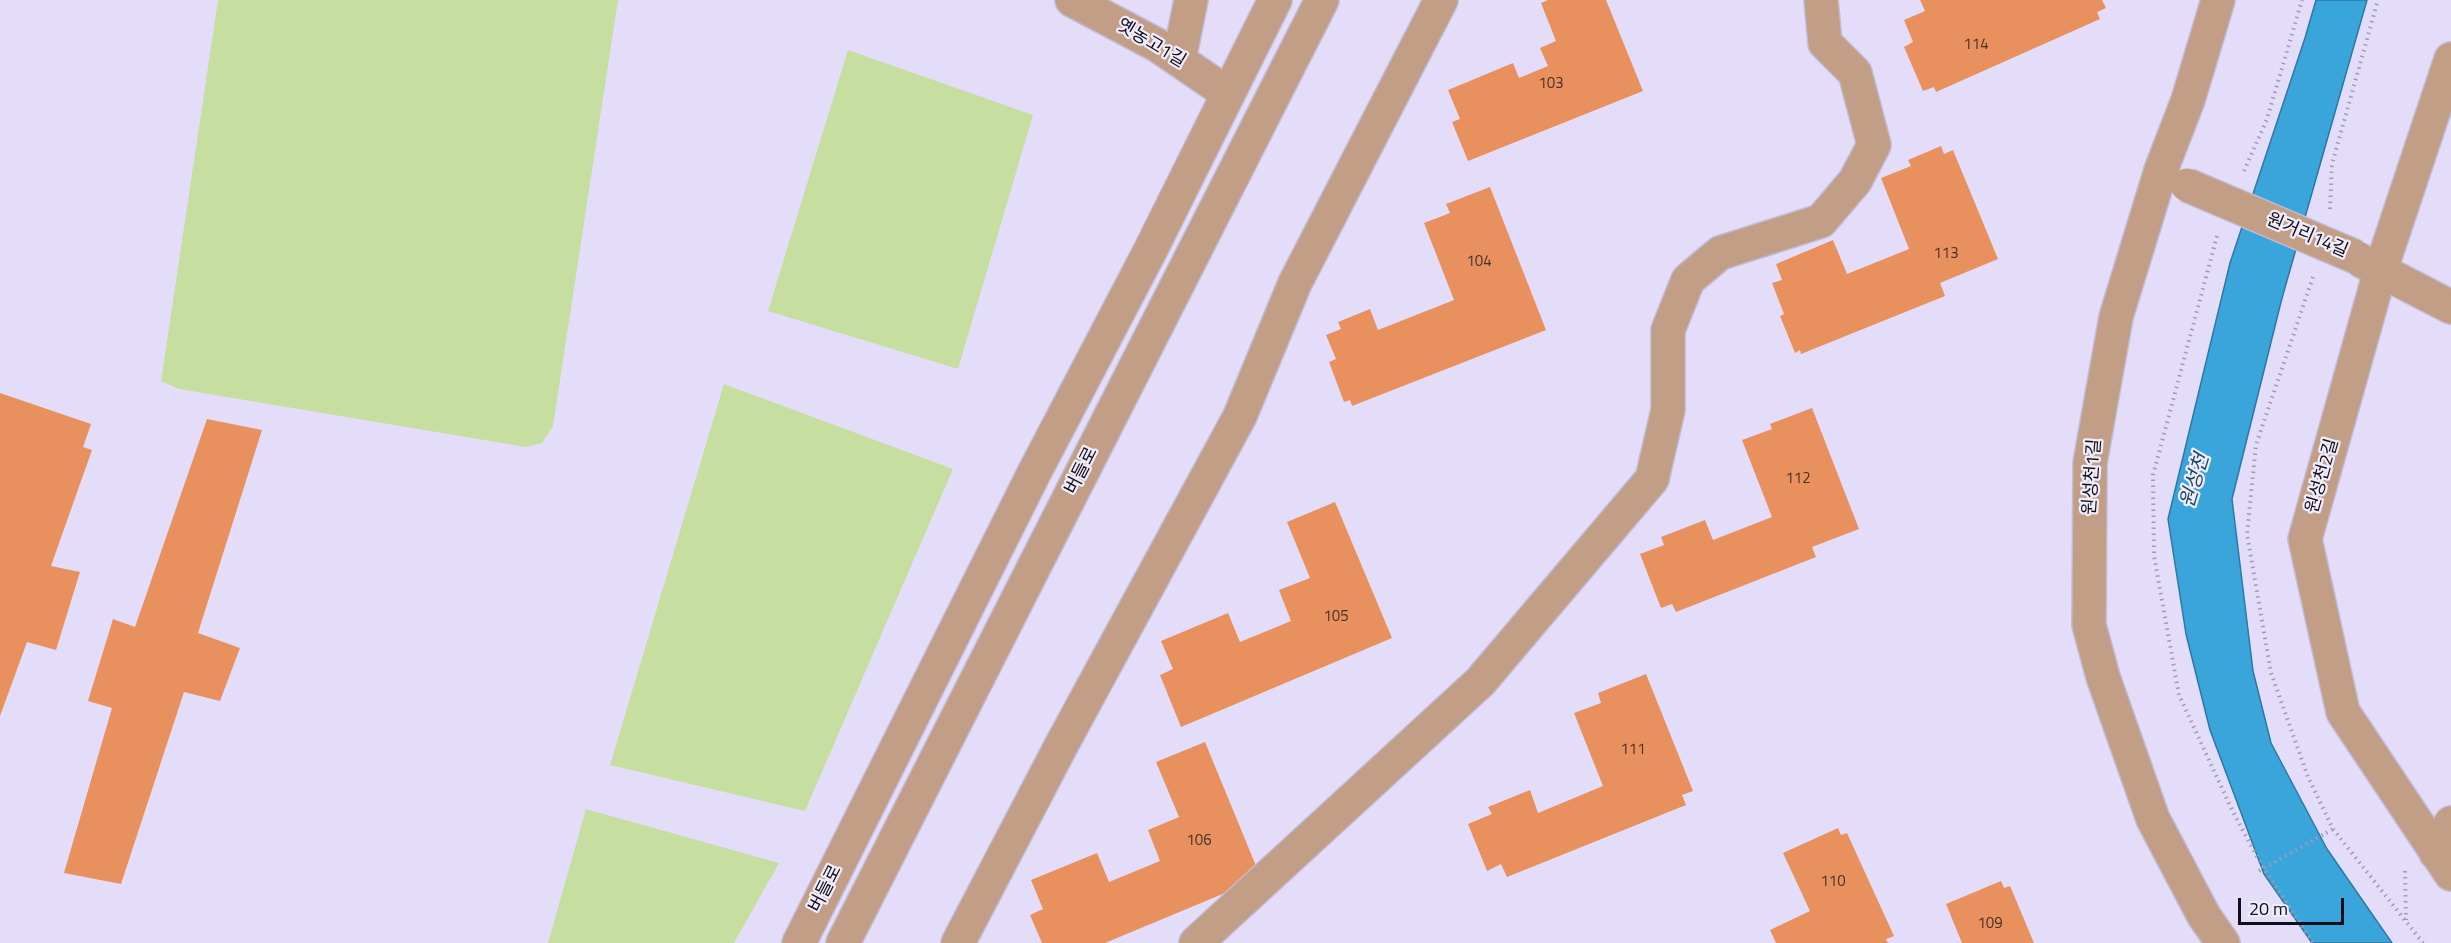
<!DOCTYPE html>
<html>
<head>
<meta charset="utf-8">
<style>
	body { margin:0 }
	#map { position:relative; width:2451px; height:943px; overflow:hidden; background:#e4ddf9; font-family:"Titillium Web",sans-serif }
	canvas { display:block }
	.scale { position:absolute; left:2238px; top:898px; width:106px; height:27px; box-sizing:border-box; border:3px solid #110e19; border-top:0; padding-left:8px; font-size:18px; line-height:21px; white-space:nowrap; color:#110e19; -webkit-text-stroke:4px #f0edfb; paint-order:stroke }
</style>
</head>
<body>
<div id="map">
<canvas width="2451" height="943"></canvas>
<div class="scale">20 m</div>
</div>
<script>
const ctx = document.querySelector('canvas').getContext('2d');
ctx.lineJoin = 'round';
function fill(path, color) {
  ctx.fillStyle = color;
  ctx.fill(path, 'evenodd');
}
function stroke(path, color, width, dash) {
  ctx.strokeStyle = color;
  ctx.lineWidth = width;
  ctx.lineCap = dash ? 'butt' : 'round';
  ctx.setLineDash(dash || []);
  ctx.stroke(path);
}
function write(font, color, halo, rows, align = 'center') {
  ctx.font = font + ' "Titillium Web","Noto Sans KR",sans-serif';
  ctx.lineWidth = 4.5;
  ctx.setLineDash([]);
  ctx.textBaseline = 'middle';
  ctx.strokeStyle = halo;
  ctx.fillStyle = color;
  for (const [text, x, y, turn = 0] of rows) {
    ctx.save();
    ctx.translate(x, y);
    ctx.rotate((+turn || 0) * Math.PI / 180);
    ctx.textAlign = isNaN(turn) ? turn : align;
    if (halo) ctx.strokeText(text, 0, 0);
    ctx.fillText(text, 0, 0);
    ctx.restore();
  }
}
fill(new Path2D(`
	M218 0H618L553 426 542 443 526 447 179 389 161 381Z
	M848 50 1033 115 958 369 768 311Z
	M724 384 953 469 805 811 610 765Z
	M586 809 779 863 734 943H548Z`), '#c7dea1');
const water = new Path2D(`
	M2316 0H2367L2282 298 2232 499 2253 671 2271 743 2327 849 2392 943H2312L2264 874 2210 730 2186 634 2168 519 2230 263 2305 38Z`);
fill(water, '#3aa5db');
stroke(water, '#2e78a1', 1.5);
fill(new Path2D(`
	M1548 0H1606L1643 91 1468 161 1452 122 1460 119 1448 90 1513 63 1519 78 1548 66 1540 48 1556 41 1541 3Z
	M1920 0H2102L2106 8 2097 12 2100 19 1936 92 1934 87 1923 91 1904 47 1913 42 1904 20 1925 11Z
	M1941 146 1944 154 1953 150 1998 259 1940 283 1945 296 1801 354 1800 350 1795 353 1780 316 1784 314 1772 283 1782 280 1776 264 1833 240 1847 274 1909 249 1881 178 1911 166 1908 160Z
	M1490 187 1546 330 1352 406 1350 400 1344 402 1329 362 1336 359 1326 335 1341 329 1338 322 1370 309 1378 330 1454 300 1424 223 1450 213 1446 204Z
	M0 393 91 424 83 447 92 450 51 566 80 572 56 650 27 642 0 716Z
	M1812 408 1859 529 1812 547 1816 557 1676 612 1672 604 1661 608 1640 554 1664 545 1661 537 1705 520 1713 540 1772 517 1742 440 1772 429 1770 424Z
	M207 419 262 430 198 633 240 648 220 701 184 692 121 884 64 873 112 708 88 701 113 619 135 627Z
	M1335 502 1392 638 1181 727 1160 675 1173 669 1161 641 1228 613 1240 642 1291 621 1279 590 1310 578 1287 522Z
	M1646 674 1693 791 1682 795 1686 805 1507 877 1501 864 1487 871 1468 824 1492 814 1488 807 1530 790 1538 813 1603 786 1574 713 1601 703 1598 693Z
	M1205 742 1261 878 1105 943H1042L1030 915 1043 909 1031 880 1097 853 1109 882 1160 861 1148 830 1179 817 1156 762Z
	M1838 828 1841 835 1847 833 1894 936 1886 939 1888 943H1776L1770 930 1810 911 1783 853Z
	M2001 881 2004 888 2010 886 2034 943H1962L1946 904Z`), '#e8915f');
const minor = new Path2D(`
	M1072 0 1157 45 1227 93
	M2218 0 2188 100 2161 170 2116 317 2090 463 2089 625 2103 677 2153 819 2204 916 2223 943
	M2451 59 2380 272 2305 539 2343 712 2451 874
	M1179 60 1191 0
	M2362 261 2451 307
	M2436 853 2451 823
	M799 943 1033 475 1150 251 1275 0
	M843 943 1322 0
	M958 943 1062 744 1240 416 1295 283 1441 0
	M1196 943 1480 682 1652 479 1668 410V330L1688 280 1720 253 1821 221 1855 181 1874 145 1855 73 1825 43 1821 0`);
stroke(minor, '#c2bcd5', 36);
stroke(new Path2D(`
	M2244 171 2267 119 2302 0
	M2330 209 2332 164 2378 0
	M2217 236 2153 475 2154 556 2179 695 2232 810 2261 864 2313 943
	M2313 277 2256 445 2247 534 2271 673 2308 777 2333 829 2423 943
	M2326 833 2333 829
	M2405 871 2406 920`), '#a19bb2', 4, [1.5, 4.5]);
stroke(minor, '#c39e86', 33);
const minorBridge = new Path2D(`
	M2187 185 2356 257`);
stroke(minorBridge, '#c2bcd5', 36, []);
stroke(new Path2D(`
	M2259 871 2326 833`), '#a19bb2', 4, [1.5, 4.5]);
stroke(minorBridge, '#c39e86', 33);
write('15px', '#472f2a', null, [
	["114",1976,45],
	["103",1551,84],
	["113",1946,254],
	["104",1479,262],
	["112",1798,479],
	["105",1336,617],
	["111",1633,750],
	["106",1199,841],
	["110",1833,882],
	["109",1990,924]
]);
write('18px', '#110e19', '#f0edfb', [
	["옛농고1길",1151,44,31],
	["원거리14길",2307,236,23],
	["버들로",1082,471,-63],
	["원성천2길",2323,476,-74],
	["원성천1길",2093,477,-86],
	["버들로",826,889,-63]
]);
write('italic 20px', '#1c475e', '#f0edfb', [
	["원성천",2196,481,-73]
]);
</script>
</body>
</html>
